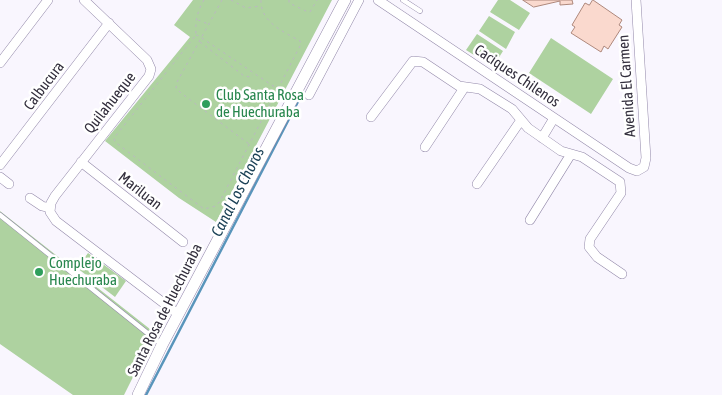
<!DOCTYPE html>
<html>
<head>
<meta charset="utf-8">
<style>
	body { margin:0 }
	canvas { display:block; background:#f9f6fe }
</style>
</head>
<body>
<canvas width="722" height="395"></canvas>
<script>
const ctx = document.querySelector('canvas').getContext('2d');
ctx.lineJoin = 'round';
function fill(path, color) {
  ctx.fillStyle = color;
  ctx.fill(path, 'evenodd');
}
function stroke(path, color, width, dash) {
  ctx.strokeStyle = color;
  ctx.lineWidth = width;
  ctx.lineCap = dash ? 'butt' : 'round';
  ctx.setLineDash(dash || []);
  ctx.stroke(path);
}
function write(font, color, halo, rows, align = 'center') {
  ctx.font = font + ' "Asap Condensed",sans-serif';
  ctx.lineWidth = 5;
  ctx.setLineDash([]);
  ctx.textBaseline = 'middle';
  ctx.strokeStyle = halo;
  ctx.fillStyle = color;
  for (const [text, x, y, turn = 0] of rows) {
    ctx.save();
    ctx.translate(x, y);
    ctx.rotate((+turn || 0) * Math.PI / 180);
    ctx.textAlign = isNaN(turn) ? turn : align;
    if (halo) ctx.strokeText(text, 0, 0);
    ctx.fillText(text, 0, 0);
    ctx.restore();
  }
}
fill(new Path2D(`
	M193 0H332L216 222 179 198 105 141 190 37 174 25Z
	M498 0H510L530 13 519 30 490 12Z
	M489 16 515 32 506 49 479 31Z
	M477 34 503 51 493 67 466 50Z
	M551 38 613 79 591 114 529 73Z
	M0 211 155 333 124 395H73L0 344Z
	M88 253 126 281 115 297 77 268Z`), '#aed2a0');
stroke(new Path2D(`
	M146 395 303 92`), '#5995bb', 2.5);
const building = new Path2D(`
	M523 0H572L573 4 560 5V1L534 7Z
	M593 0 622 20 619 25 622 27 608 49 604 46 601 52 571 33 575 27 572 25 585 3 589 5Z`);
fill(building, '#fad9ce');
stroke(building, '#ae887c', 1);
const service = new Path2D(`
	M403 0 420 11
	M0 215 161 344`);
const minor = new Path2D(`
	M84 0 147 60 151 69 149 76 55 196 51 203 50 212 56 221 178 314
	M378 0 629 168 637 171 644 167 646 158 636 0
	M0 63 48 0
	M309 95 359 0
	M371 117 413 61 423 62 459 86 480 89 512 109 528 128 561 151 582 157 620 182 621 193 590 239 589 247 597 257 622 274
	M542 138 554 118
	M425 147 464 88
	M81 162 183 242
	M0 165 109 23
	M0 177 9 184
	M477 184 521 120
	M30 198 42 206 50 208
	M530 220 571 154`);
const tertiary = new Path2D(`
	M138 395 162 345 345 0`);
stroke(service, '#9288a9', 5.5);
stroke(minor, '#9288a9', 10);
stroke(tertiary, '#9288a9', 12);
stroke(new Path2D(`
	M204 0C197 11 195 23 196 35L114 138 115 142 204 209 216 206 220 201 301 44 300 41C284 32 260 22 261 0
	M222 0 177 82 176 88 181 93 249 144
	M231 0 246 8 260 6
	M289 0V3L308 12H310L317 0
	M198 20 208 24
	M196 35 199 36 273 86 279 87
	M200 42 244 76 250 77 253 75`), '#bbb8c1', 1, [2.5, 4]);
stroke(service, '#fff', 4.5);
stroke(minor, '#fff', 9);
stroke(tertiary, '#fff', 11);
for (const [x, y, r, color] of [
	[206,104,5,"#2e9e5b"],
	[39,272,5,"#2e9e5b"]
]) {
  const dot = new Path2D();
  dot.arc(x, y, r, 0, 2 * Math.PI);
  ctx.fillStyle = color;
  ctx.fill(dot);
  stroke(dot, '#fff', 2);
}
write('15px', '#322e3c', '#fff', [
	["Caciques Chilenos",517,76,34],
	["Calbucura",44,86,-53],
	["Avenida El Carmen",627,86,-94],
	["Quilahueque",110,103,-52],
	["Mariluan",140,191,38],
	["Santa Rosa de Huechuraba",165,310,-63]
]);
write('15px', '#27864d', '#fff', [
	["Club Santa Rosa",216,95],
	["de Huechuraba",216,112],
	["Complejo",49,263],
	["Huechuraba",49,280]
], 'left');
write('italic 16px', '#1b4156', '#fff', [
	["Canal Los Choros",238,192,-63]
]);
</script>
</body>
</html>
